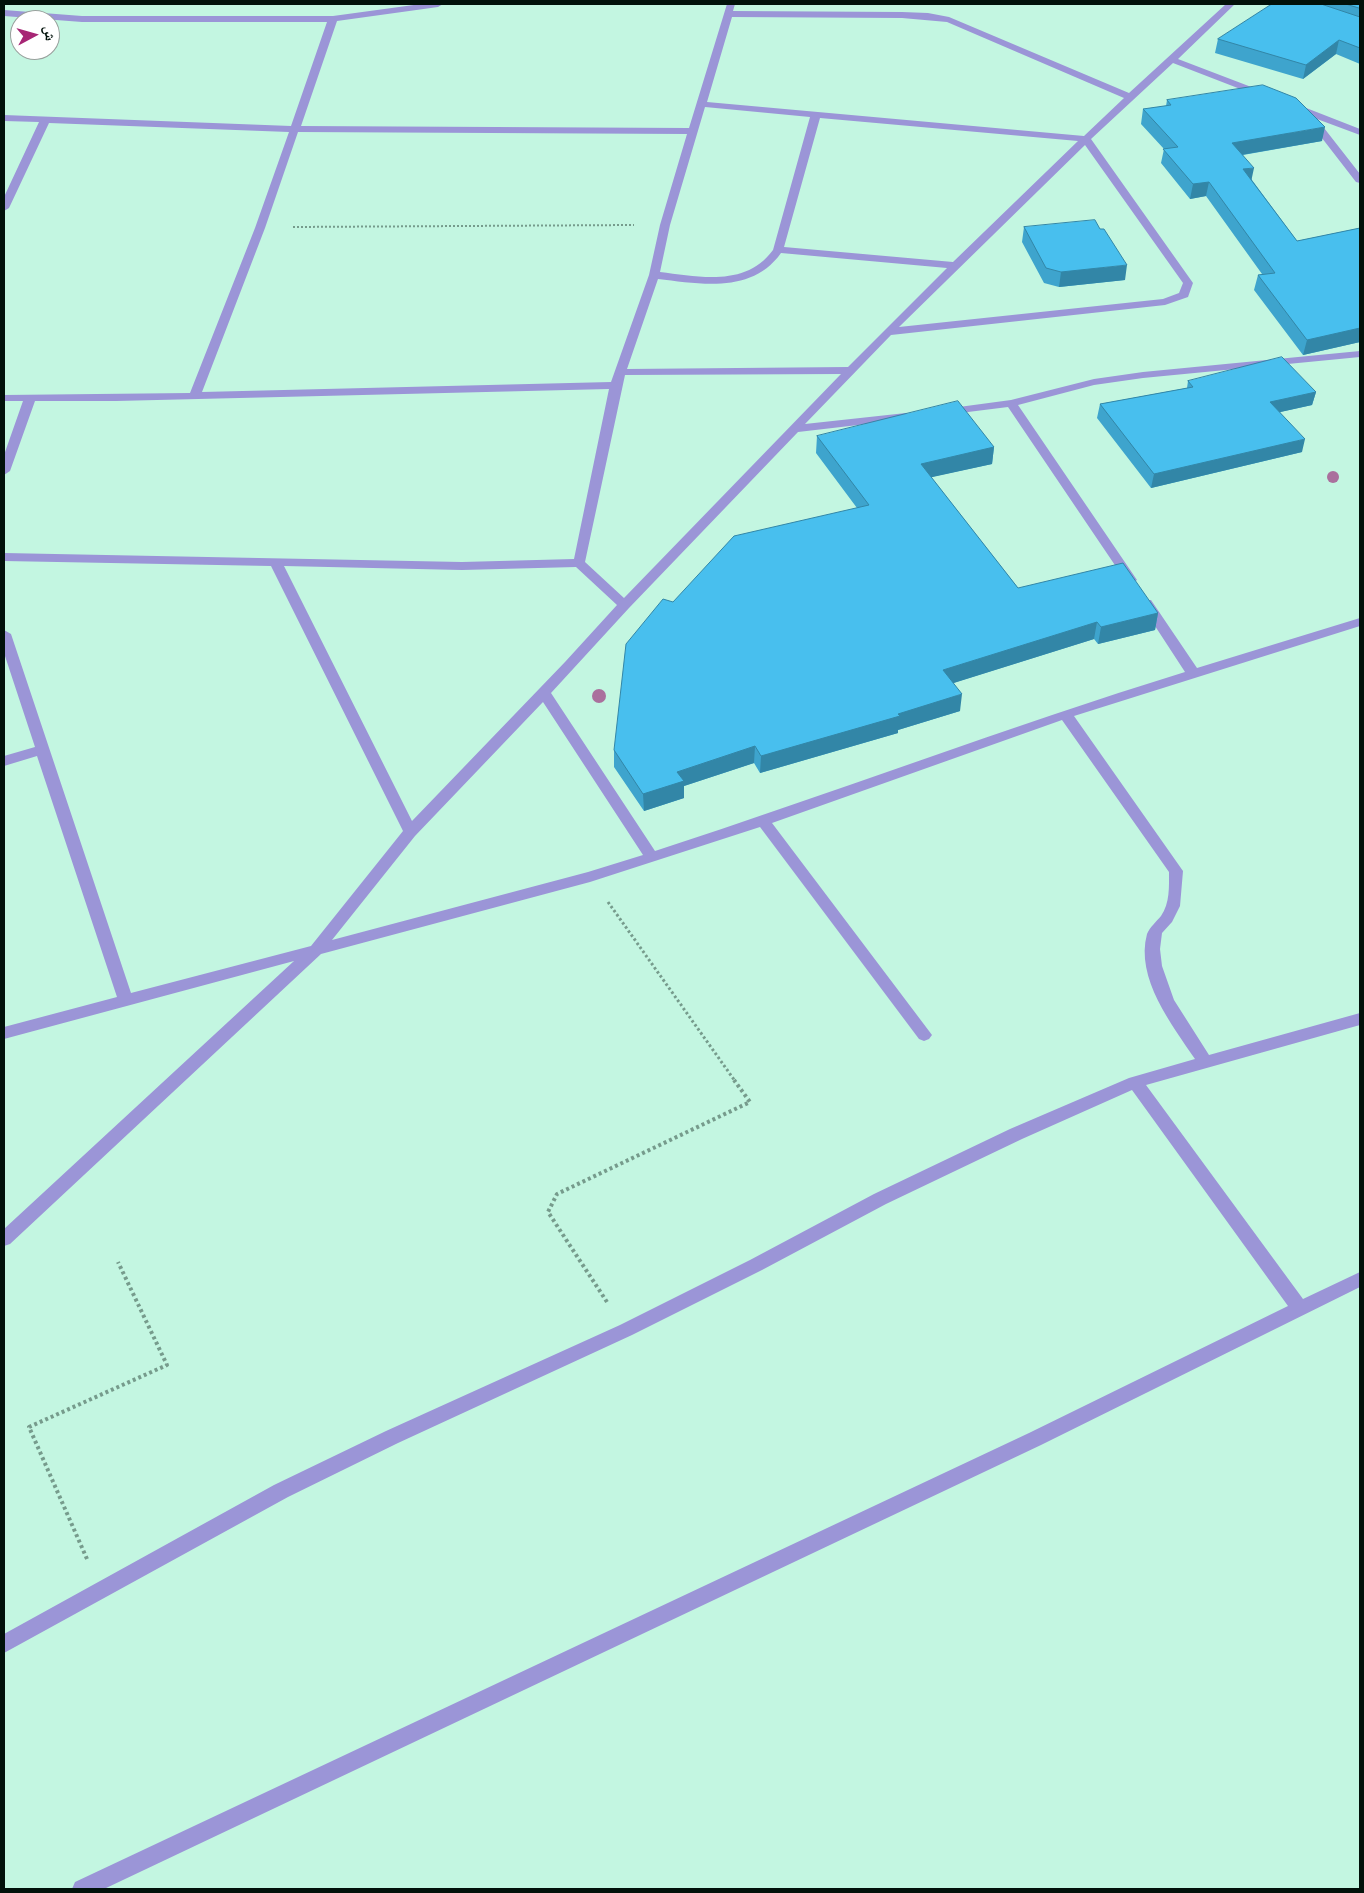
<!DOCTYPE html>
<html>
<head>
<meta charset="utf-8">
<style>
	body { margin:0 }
	#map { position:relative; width:1364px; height:1893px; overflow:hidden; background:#c3f6e1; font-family:"Nunito Sans","Noto Naskh Arabic",sans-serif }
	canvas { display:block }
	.frame { position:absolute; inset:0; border:5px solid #01110a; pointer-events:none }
	.north { position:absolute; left:10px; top:10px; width:50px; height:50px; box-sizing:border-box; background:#fff; border:1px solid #99a09d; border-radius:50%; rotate:84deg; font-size:14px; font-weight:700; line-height:20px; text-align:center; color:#01110a }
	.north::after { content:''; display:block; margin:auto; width:18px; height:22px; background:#a72675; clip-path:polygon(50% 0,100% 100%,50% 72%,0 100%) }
</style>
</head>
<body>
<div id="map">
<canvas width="1364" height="1893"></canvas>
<div class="frame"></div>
<div class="north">ش</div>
</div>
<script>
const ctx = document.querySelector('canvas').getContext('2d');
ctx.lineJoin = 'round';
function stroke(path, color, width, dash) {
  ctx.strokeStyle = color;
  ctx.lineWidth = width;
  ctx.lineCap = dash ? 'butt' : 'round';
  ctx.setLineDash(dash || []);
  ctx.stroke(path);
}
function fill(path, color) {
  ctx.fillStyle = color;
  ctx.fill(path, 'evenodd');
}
stroke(new Path2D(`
	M293 227 634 225`), '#769b8c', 2, [2, 2]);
stroke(new Path2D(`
	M608 902 735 1081`), '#769b8c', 3, [2.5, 2.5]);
stroke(new Path2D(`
	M607 1302 548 1212 557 1194 750 1102 734 1080
	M87 1559 29 1427 167 1365 118 1262`), '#769b8c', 4, [3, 3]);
fill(new Path2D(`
	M421 4H443L438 7 337 21 301 126 689 128 727 4H735L733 11 902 12 928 13 949 17 1129 93 1226 4H1235L1178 59 1267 93V97H1261L1173 63 1091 139 1193 283 1188 297 1165 305 891 335 805 424 906 413 910 415V419L798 432 629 608 551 693 655 851C833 793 1007 727 1185 672L1140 603 1141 600H1151L1197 668 1360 618V626L1074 716 1183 871 1180 906 1172 922 1162 933 1160 949 1162 966 1174 1000 1209 1055 1360 1013V1025L1146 1085 1303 1299 1360 1272V1287L1041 1445 104 1889H72L75 1882 1029 1433 1288 1306 1132 1090 1022 1139 886 1204 762 1270 632 1335 398 1443 288 1497 4 1653V1634L274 1485 386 1431 620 1325 750 1260 874 1194 1010 1129 1129 1078 1195 1059C1172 1025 1135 978 1147 934 1150 927 1156 922 1161 916 1170 903 1169 887 1169 872L1062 720 772 823 929 1031 932 1035 929 1039 924 1041 919 1039 760 827 590 882 321 954 10 1244 4 1246V1229L294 961 4 1039V1027L117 997 37 756 4 766V756L35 747 4 653V630L11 634 131 993 311 946 403 831 271 566 4 561V553L462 562 574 559 609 389 116 401H35L10 471 4 475V455L23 401H4V395L190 393 255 228 289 132 49 123 9 208 4 211V197L39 122 4 121V115L291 126 327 22H82L4 16V10L82 16H333ZM732 17 902 18 947 22 1124 98 1084 136 707 102ZM705 107 810 117 773 250C746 287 700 277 660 272L670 225ZM820 118 1078 141 953 262 784 247ZM298 132 687 134 660 225 649 275 611 382 202 392 265 228ZM1085 145 1183 283 1179 293 1163 299 899 327ZM781 253 947 268 848 367 627 369 658 279C701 284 752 294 781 253ZM841 374 624 598 585 562 625 375ZM284 566 462 570 576 567 617 605 565 662 412 821ZM543 702 643 855 588 872 332 940 415 836Z
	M1290 104H1296L1360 129V135L1317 119 1360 174V183L1356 182 1308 120 1306 118 1309 116 1290 108Z
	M1360 351V357L1143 378 1094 385 1018 405 1137 580 1131 584 1127 583 1008 407 944 415 938 412 944 409 1011 400 1094 379 1143 372Z`), '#9b95d7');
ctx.fillStyle = '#aa709d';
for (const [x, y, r] of [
	[1333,477,6],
	[599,696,7]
]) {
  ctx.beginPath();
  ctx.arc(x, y, r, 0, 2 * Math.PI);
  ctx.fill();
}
fill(new Path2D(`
	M1272 4H1360V64L1336 54 1303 79 1215 53 1218 39Z
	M1167 100 1322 141 1243 155 1252 180 1297 241 1360 228V342L1303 355 1254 290 1258 275 1262 274 1206 196 1190 199 1161 163 1164 149 1141 124 1143 109 1166 106Z
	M1024 227 1125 280 1059 287 1044 283 1022 242Z
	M1188 381 1316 392 1312 405 1280 412 1302 452 1151 488 1097 418 1100 404 1187 388Z
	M817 436 994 447 992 464 931 477 1018 588 1158 613 1155 630 1098 644 1094 639 953 683 960 711 898 730V733L760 773 754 763 684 786V798L644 811 614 767V750L673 602 857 508 816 453Z`), '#3ea4cd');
fill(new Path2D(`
	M1339 40 1336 54 1303 79 1306 65Z
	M1325 127 1322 141 1229 157 1232 143Z
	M1254 168 1251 182 1243 169Z
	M1209 182 1206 196 1190 199 1193 184Z
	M1127 265 1125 280 1059 287 1061 272Z
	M1360 328V342L1303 355 1307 340Z
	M1316 392 1312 405 1267 415 1270 402Z
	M1305 439 1302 452 1151 488 1154 474Z
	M994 447 992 464 919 480 921 464Z
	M1158 613 1155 630 1098 644 1101 627Z
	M1097 622 1094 639 941 687 943 670Z
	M962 694 960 711 898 730V733L760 773 761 756Z
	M755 746 754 763 684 786V798L644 811 643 794 677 772Z`), '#3286a7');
const building = new Path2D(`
	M1272 4H1321L1360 17V48L1339 40 1306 65 1218 39Z
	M1346 4H1360V8Z
	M1263 85 1296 98 1325 127 1232 143 1254 168 1243 169 1297 241 1360 228V328L1307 340 1258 275 1275 273 1209 182 1193 184 1163 149 1178 147 1143 109 1171 105 1167 100Z
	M1095 220 1100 229H1104L1127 265 1061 272 1046 268 1024 227Z
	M1282 357 1316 392 1270 402 1305 439 1154 474 1100 404 1193 387 1188 381Z
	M958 401 994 447 921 464 1018 588 1123 563 1158 613 1101 627 1097 622 943 670 962 694 898 714 900 716 761 756 755 746 677 772 684 781 643 794 614 750 626 644 663 599 673 602 734 536 869 505 817 436Z`);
fill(building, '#48bfee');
stroke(building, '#3286a7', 1);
</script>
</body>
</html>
